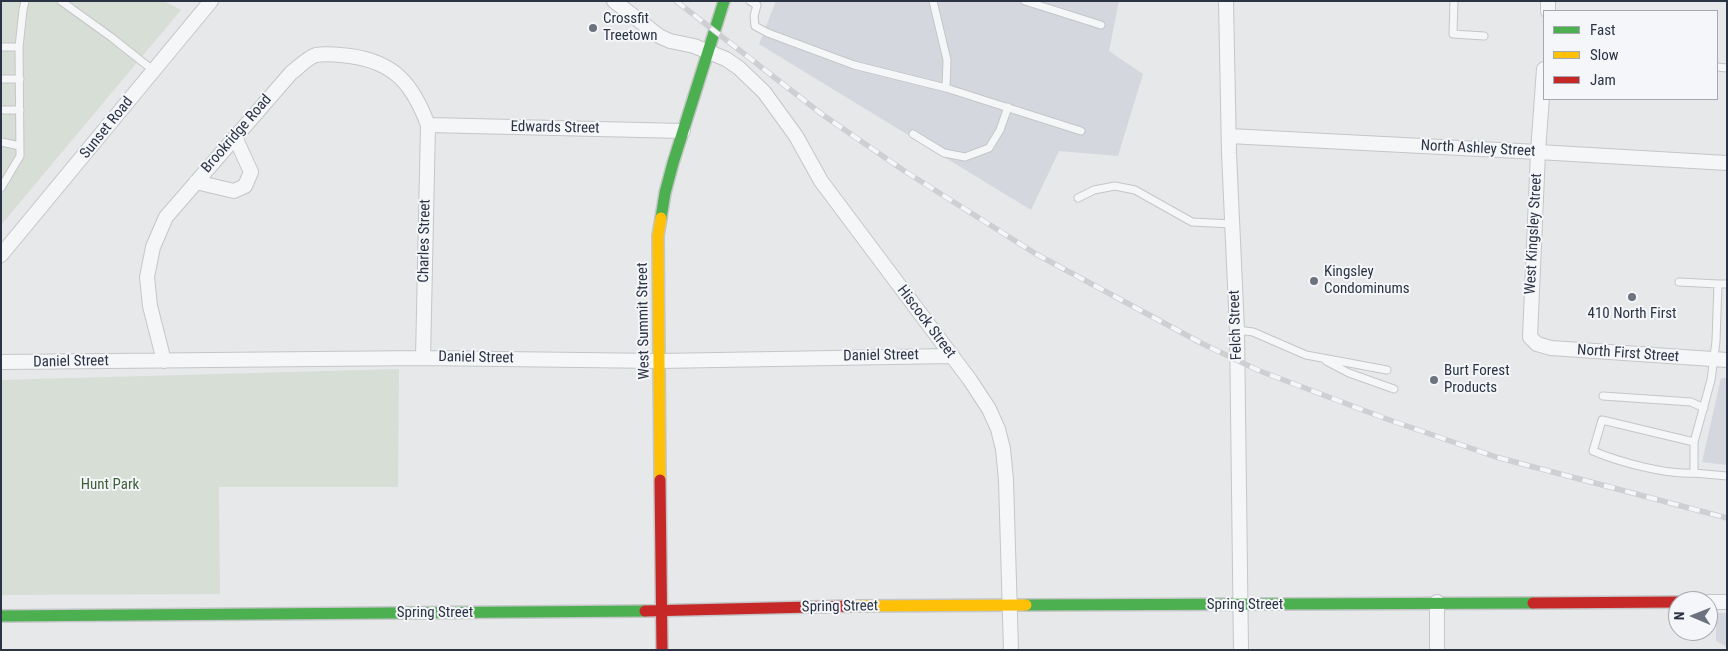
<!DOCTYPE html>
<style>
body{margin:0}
#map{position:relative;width:1728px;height:651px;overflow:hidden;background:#e6e8ea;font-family:"Roboto Condensed",sans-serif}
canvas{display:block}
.frame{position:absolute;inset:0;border:2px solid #2b3445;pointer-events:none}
.legend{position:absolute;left:1543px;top:10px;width:175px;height:90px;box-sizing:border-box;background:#f4f6f9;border:1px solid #a4a8b1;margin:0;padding:6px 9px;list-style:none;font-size:15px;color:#2b3445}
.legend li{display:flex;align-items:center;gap:10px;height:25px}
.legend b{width:25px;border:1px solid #a4a8b1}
.north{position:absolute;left:1668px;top:591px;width:50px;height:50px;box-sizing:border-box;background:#f4f6f9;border:1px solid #a4a8b1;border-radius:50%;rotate:271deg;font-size:14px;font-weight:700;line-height:20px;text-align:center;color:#2b3445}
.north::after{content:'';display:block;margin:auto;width:18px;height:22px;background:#6c737f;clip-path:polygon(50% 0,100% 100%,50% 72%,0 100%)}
</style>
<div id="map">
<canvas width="1728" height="651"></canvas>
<div class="frame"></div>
<ul class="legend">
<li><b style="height:6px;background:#4caf50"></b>Fast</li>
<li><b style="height:6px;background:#ffc107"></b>Slow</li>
<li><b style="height:6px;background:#c62828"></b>Jam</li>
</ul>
<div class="north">N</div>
</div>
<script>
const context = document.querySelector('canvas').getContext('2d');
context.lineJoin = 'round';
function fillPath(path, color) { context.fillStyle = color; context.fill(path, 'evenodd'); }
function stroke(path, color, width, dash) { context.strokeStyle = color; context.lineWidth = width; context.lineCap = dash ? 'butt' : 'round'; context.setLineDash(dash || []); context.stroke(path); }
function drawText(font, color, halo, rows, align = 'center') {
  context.font = font + ' "Roboto Condensed",sans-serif'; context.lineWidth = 4; context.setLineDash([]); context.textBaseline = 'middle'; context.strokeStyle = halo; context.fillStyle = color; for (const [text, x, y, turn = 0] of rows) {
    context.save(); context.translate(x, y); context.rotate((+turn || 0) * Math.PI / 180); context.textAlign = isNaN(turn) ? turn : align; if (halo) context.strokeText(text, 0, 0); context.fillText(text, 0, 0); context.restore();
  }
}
const built = new Path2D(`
 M 776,1 L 1119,1 L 1109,51 L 1143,74 L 1118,156 L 1059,151 L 1031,210 L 759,44 Z
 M 1721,378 L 1727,378 L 1727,465 L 1702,462 Z
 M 1716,613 L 1727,613 L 1727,647 L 1716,641 Z`);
const green = new Path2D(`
 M 1,1 L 164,1 L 181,10 L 1,225 Z
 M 399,369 L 398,487 L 219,487 L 220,594 L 1,595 L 1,380 Z`);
const lane = new Path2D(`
 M 61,1 L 111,37 L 154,71
 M 750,1 L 757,5 L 754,16 L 755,26 L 768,33 L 854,65 L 946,88 L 947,60 L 933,1
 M 1025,1 L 1101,25
 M 1454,1 L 1453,34 L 1484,36
 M 1,47 L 19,47
 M 1717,67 L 1727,68
 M 1,79 L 20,79
 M 946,88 L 1081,131
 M 1,110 L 20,110
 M 913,134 L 944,153 L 965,157 L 989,148 L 1000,130 L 1008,107
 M 1,142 L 20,146
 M 1,188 L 20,156 L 19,47 L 23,10 L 25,1
 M 1078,198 L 1094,190 L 1115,186 L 1135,190 L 1192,222 L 1232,224
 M 1679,282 L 1718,284 L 1716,341 L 1711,380 L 1694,442 L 1694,473 L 1727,476
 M 1718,284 L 1727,284
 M 1237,330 L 1253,332 L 1306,355 L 1387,370
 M 1326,361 L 1349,373 L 1394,389
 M 1603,396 L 1691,402 L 1704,408
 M 1694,473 C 1667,475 1619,462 1593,451 L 1602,420 L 1694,442`);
const street = new Path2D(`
 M 614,1 L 659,36 L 670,41 L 694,46 L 726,59 L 739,68 L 764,92 L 796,136 L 821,181 L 970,380 L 989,409 L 998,429 L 1003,449 L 1006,480 L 1011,650
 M 1226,1 L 1229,153 L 1237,330 L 1241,650
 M 1548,11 L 1548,1
 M 1544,69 L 1538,152 L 1530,337 L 1537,344 L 1551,348 L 1727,360
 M 428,125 L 683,131
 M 1229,136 L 1538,152 L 1727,163
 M 196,182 L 234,191 L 245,186 L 251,172 L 235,137
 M 1,255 L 211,1
 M 164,361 L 150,306 L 147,277 L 153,247 L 166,217 L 291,73 C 298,68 308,57 316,55 C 327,53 340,55 350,56 C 395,62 413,85 428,125 L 423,358
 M 1,362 L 423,358 L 659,361 L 950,356
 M 1437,602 L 1437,650
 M 1708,602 L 1727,602`);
const fast = new Path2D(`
 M 661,218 L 665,193 L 673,163 L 724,1
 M 1026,605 L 1533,603
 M 1,616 L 645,611`);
const slow = new Path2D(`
 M 660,480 L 658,236 L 661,218
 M 854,606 L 1026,605`);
const jam = new Path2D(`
 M 660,480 L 662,650
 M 1533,603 L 1678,602
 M 645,611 L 854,606`);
const rail = new Path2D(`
 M 676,1 L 823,115 L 903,170 L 1036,254 L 1203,344 L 1260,371 L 1384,418 L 1496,457 L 1727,518`);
const markers = [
 [593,28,5,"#6c737f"],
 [1314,281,5,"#6c737f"],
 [1632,297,5,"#6c737f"],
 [1434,380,5,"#6c737f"]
];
const poiNames = [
 ["Crossfit",603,19],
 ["Treetown",603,36],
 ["Kingsley",1324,272],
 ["Condominums",1324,289],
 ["410 North First",1632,314,"center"],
 ["Burt Forest",1444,371],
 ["Products",1444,388]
];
const streetNames = [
 ["Sunset Road",107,128,-51],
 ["Edwards Street",555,128,1],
 ["Brookridge Road",237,134,-49],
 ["North Ashley Street",1478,149,3],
 ["West Kingsley Street",1534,234,-87],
 ["Charles Street",425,241,-89],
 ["West Summit Street",644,321,-91],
 ["Hiscock Street",926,322,53],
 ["Felch Street",1236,325,-92],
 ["North First Street",1628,354,4],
 ["Daniel Street",881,356,-1],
 ["Daniel Street",476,358,1],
 ["Daniel Street",71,362,-1],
 ["Spring Street",1245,605],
 ["Spring Street",840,607,-1],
 ["Spring Street",435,613]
];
const parkNames = [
 ["Hunt Park",110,485]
];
fillPath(built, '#d4d7dd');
fillPath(green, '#d6ded6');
stroke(lane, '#c4c6c8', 9);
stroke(street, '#c4c6c8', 16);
stroke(fast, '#c4c6c8', 14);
stroke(slow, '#c4c6c8', 14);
stroke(jam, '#c4c6c8', 14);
stroke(lane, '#f5f6f7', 7);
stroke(street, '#f5f6f7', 14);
stroke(fast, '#4caf50', 11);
stroke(slow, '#ffc107', 11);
stroke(jam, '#c62828', 11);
stroke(rail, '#cecfd2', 5.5);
stroke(rail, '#f4f6f9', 4, [11]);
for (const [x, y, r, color] of markers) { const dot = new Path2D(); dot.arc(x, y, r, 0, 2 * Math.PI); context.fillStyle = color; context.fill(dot); stroke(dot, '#f4f6f9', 2); }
drawText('15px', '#2b3445', '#f4f6f9', poiNames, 'left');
drawText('15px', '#2b3445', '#f4f6f9', streetNames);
drawText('15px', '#3f6138', '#f4f6f9', parkNames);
</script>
